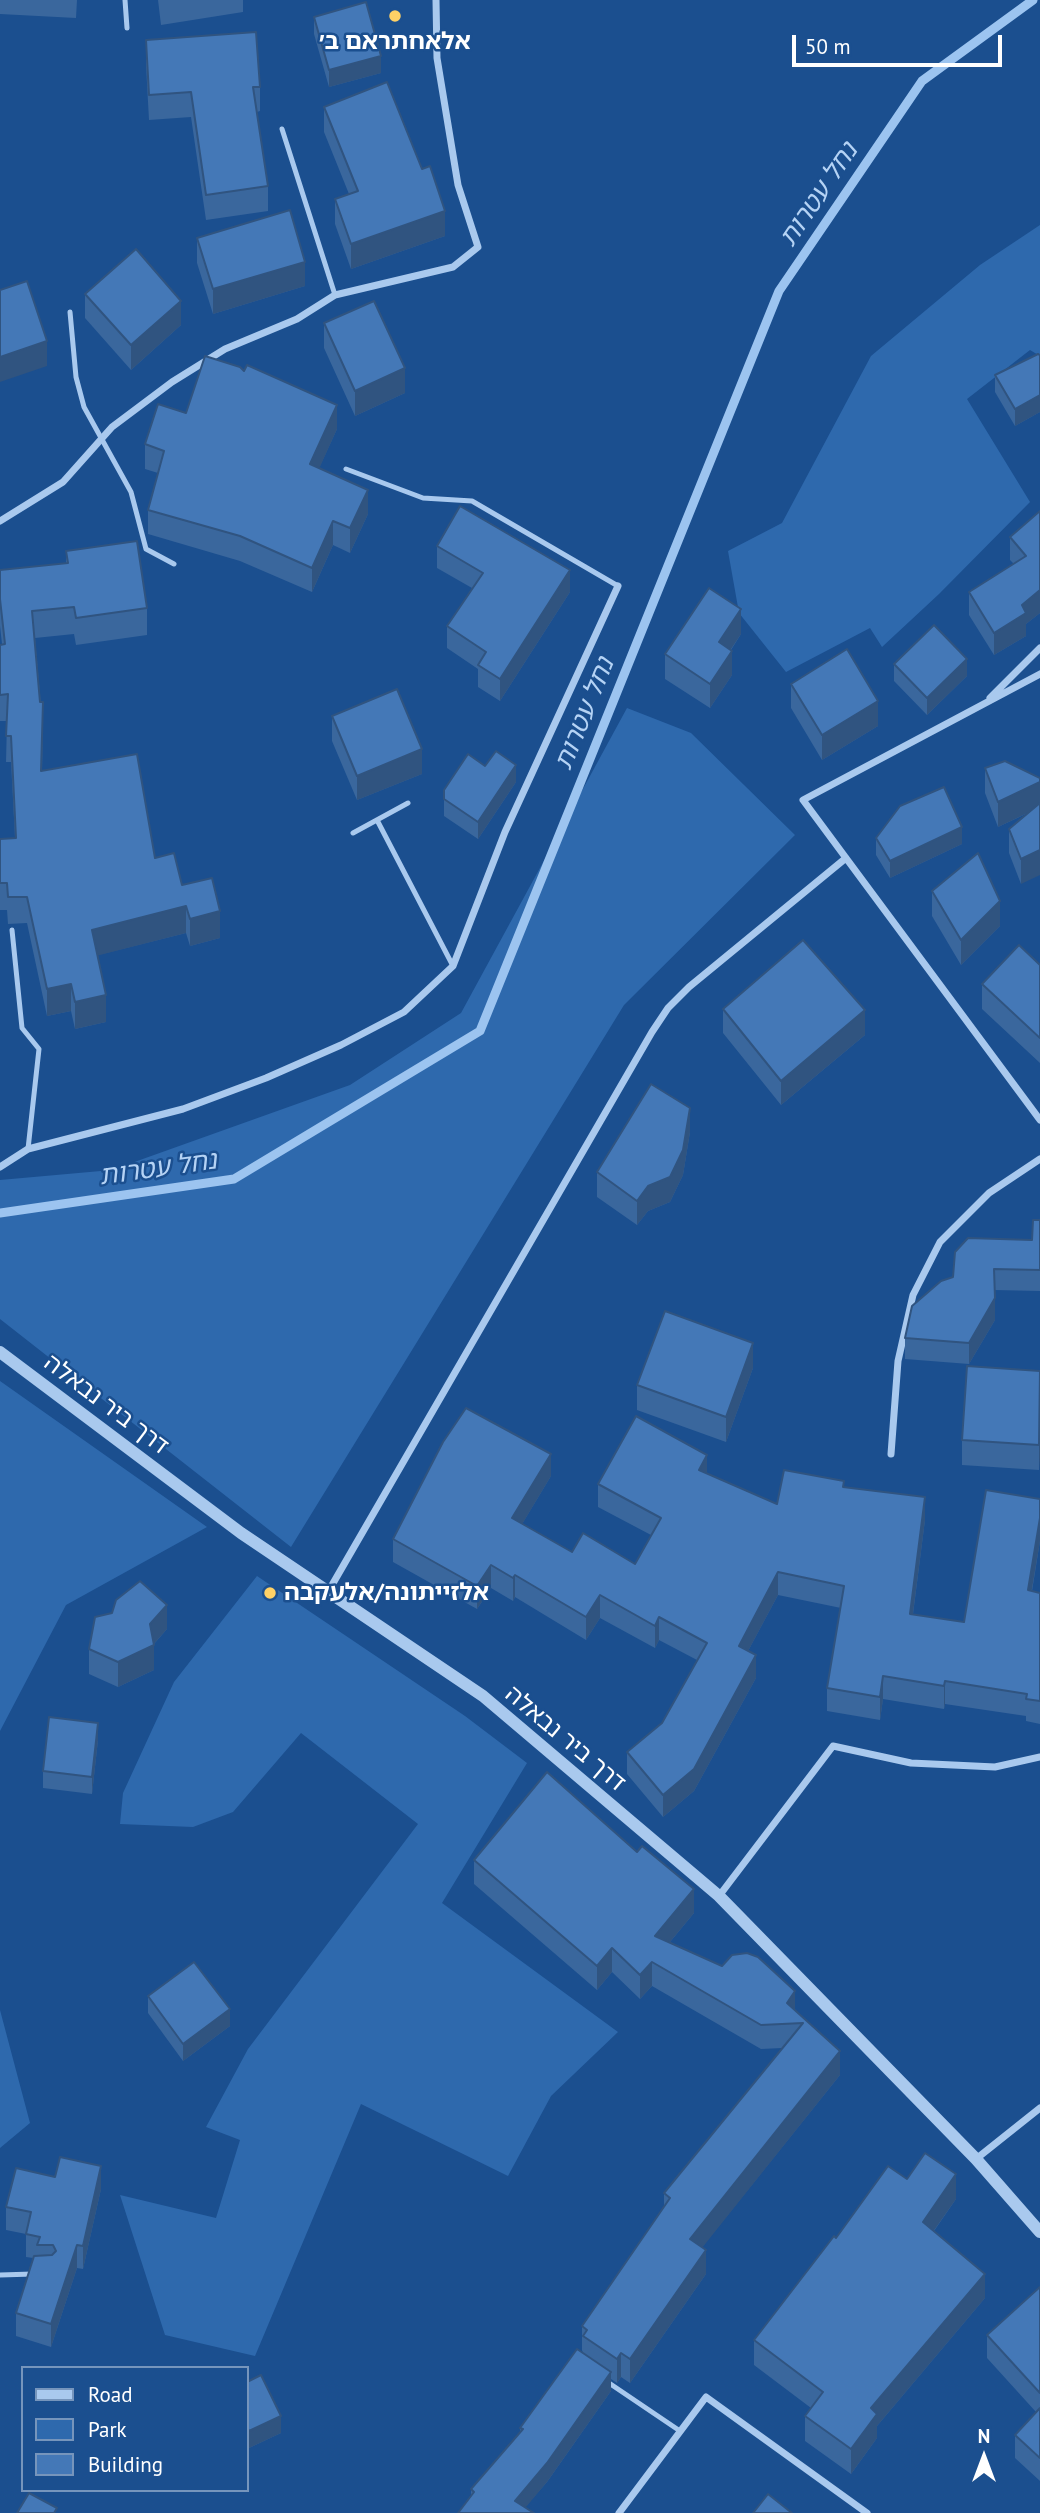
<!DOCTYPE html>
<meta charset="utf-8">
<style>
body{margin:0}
#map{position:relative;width:1040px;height:2513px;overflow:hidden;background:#1b4f8f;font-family:"PT Sans",sans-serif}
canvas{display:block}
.legend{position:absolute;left:21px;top:2366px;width:228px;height:126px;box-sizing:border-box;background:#1b4f8f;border:2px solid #7695bc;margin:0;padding:9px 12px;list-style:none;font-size:21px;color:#fff}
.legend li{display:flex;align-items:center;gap:14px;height:35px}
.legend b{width:35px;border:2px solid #7695bc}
.north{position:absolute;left:949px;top:2422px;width:70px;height:70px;-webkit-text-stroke:5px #1b4f8f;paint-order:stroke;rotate:0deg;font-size:19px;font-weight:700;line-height:28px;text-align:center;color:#fff}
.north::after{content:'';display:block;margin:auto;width:24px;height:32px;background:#fff;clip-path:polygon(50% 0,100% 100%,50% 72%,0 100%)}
.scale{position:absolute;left:792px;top:35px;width:210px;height:32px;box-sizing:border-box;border:4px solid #fff;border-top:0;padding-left:9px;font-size:21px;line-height:24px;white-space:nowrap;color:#fff;-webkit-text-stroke:5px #1b4f8f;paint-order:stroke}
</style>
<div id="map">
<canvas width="1040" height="2513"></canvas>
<ul class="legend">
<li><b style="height:9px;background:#a9c9ee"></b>Road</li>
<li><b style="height:19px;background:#2e69ad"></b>Park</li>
<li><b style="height:19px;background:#4478b7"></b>Building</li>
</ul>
<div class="north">N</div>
<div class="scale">50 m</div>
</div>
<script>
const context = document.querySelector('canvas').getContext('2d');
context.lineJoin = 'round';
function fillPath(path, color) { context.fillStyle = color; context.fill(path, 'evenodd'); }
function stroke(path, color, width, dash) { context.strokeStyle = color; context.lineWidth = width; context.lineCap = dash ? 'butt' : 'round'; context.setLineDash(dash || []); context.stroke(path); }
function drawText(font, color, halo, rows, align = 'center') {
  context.font = font + ' "PT Sans","Noto Sans Hebrew",sans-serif'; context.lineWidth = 5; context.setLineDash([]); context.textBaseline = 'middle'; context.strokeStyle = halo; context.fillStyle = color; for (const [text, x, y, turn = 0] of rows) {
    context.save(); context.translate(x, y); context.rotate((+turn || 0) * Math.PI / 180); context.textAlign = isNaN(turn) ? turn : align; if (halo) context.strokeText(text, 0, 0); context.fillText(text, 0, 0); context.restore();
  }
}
const green = new Path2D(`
 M 1040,225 L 1040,356 L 1030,350 L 967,399 L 1030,502 L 939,594 L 882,647 L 870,628 L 786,672 L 739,613 L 728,551 L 782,523 L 871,356 L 980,265 Z
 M 627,708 L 691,733 L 795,835 L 624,1005 L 291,1547 L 0,1319 L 0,1180 L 112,1170 L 350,1085 L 461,1013 Z
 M 0,1381 L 207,1527 L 66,1605 L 0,1731 Z
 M 257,1576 L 465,1716 L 527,1763 L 442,1903 L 618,2032 L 551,2096 L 508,2176 L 361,2104 L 255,2356 L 165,2335 L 120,2195 L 216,2218 L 240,2140 L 206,2127 L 248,2049 L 418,1824 L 301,1733 L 233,1812 L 193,1827 L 120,1824 L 123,1793 L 174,1682 Z
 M 0,2010 L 30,2123 L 0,2148 Z`);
const stream = new Path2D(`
 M 0,1213 L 234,1179 L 480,1031 L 779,291 L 922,81 L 1033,0`);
const service = new Path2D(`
 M 125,0 L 127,28
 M 282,129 L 335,295
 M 70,312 L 76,377 L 84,407 L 131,492 L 146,549 L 174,564
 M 346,469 L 423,498 L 472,501 L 618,586
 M 377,820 L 453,966
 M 353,833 L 408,803
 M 12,930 L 22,1028 L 39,1049 L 28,1149
 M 0,2275 L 33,2274
 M 606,2381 L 680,2431`);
const minor = new Path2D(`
 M 0,521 L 63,482 L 112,427 L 172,382 L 225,349 L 297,319 L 335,295 L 453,267 L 478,247 L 458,185 L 437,58 L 436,0
 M 1040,674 L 803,800 L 1040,1120
 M 990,698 L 1040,648
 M 0,1167 L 28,1149 L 183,1109 L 266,1078 L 341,1045 L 404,1012 L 453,966 L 505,832 L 618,586
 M 891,1454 L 898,1361 L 913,1295 L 940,1242 L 989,1193 L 1040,1159
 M 328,1592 L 652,1032 L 668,1008 L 689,987 L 846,858
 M 719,1896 L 833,1746 L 911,1763 L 995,1767 L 1040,1757
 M 976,2159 L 1040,2108
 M 619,2513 L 706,2397 L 867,2513`);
const tertiary = new Path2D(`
 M 0,1352 L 241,1533 L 483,1696 L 719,1896 L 976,2159 L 1040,2232`);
const wall = new Path2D(`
 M 0,0 L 77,0 L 76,18 L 0,14 Z
 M 158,0 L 243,0 L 243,12 L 161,25 Z
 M 314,17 L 381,73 L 329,87 L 314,34 Z
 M 146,40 L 260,87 L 260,111 L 257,112 L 268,186 L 268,211 L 206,220 L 191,117 L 149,120 L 146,65 Z
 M 324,107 L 422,169 L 445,236 L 351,269 L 335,224 L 335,199 L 349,194 L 324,132 Z
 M 197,238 L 305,286 L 213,314 L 197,263 Z
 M 85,294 L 181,325 L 131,370 L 85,318 Z
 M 324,323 L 405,393 L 355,416 L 324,348 Z
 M 1040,355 L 1040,412 L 1015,426 L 995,392 L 995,375 Z
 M 244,371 L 337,429 L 319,468 L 368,514 L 350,553 L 333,545 L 312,592 L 240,561 L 148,534 L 148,510 L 158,473 L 145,469 L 145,444 Z
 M 1040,511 L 1040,613 L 1026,624 L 1026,636 L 994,655 L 969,615 L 969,592 L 1014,564 L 1010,560 L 1010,537 Z
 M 437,546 L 570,592 L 500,701 L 478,687 L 478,669 L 447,648 L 447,626 L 472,588 L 437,568 Z
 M 66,551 L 147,608 L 147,635 L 76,645 L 74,634 L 35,638 L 43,728 L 42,771 L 155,858 L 182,885 L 220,938 L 190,946 L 186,933 L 98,955 L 106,1022 L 75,1029 L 71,1011 L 47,1016 L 27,923 L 8,924 L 7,910 L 0,910 L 0,839 L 15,838 L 11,762 L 6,762 L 7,721 L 0,721 L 0,645 L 2,644 L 0,626 L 0,570 L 66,563 Z
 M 741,634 L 731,650 L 732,675 L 710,708 L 665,679 L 665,654 Z
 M 894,664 L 967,676 L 927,715 L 894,681 Z
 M 791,684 L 878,726 L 822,760 L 791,708 Z
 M 332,716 L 422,774 L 357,800 L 332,741 Z
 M 485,766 L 516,782 L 478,839 L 444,816 L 444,790 Z
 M 985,768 L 1040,778 L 1021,884 L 1009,853 L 1009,829 L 1030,812 L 998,827 L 985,793 Z
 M 876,838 L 962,844 L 890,878 L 876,855 Z
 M 932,891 L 1000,926 L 961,965 L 932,916 Z
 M 1040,965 L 1040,1063 L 982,1009 L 982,984 Z
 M 723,1009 L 865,1035 L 781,1105 L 723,1033 Z
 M 690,1132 L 683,1175 L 670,1202 L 648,1211 L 637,1225 L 597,1197 L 597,1172 Z
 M 1040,1220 L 1040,1291 L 994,1290 L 995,1320 L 969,1364 L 905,1359 L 905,1338 L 953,1277 L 1032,1240 Z
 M 753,1368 L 726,1442 L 637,1410 L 637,1385 Z
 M 1040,1371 L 1039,1470 L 962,1465 L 962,1440 Z
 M 707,1474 L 777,1504 L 844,1487 L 925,1520 L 913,1614 L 964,1622 L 1040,1499 L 1040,1541 L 1032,1591 L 1040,1593 L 1040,1724 L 1026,1721 L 1026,1716 L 945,1704 L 944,1709 L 883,1699 L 880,1720 L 827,1711 L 827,1688 L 841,1608 L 778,1595 L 748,1651 L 756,1678 L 694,1791 L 663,1817 L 627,1774 L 627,1752 L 662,1723 L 697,1660 L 659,1640 L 655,1648 L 600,1618 L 586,1640 L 515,1597 L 513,1601 L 491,1588 L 477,1609 L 393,1562 L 393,1539 L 551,1476 L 522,1524 L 572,1552 L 635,1564 L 651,1535 L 598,1507 L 598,1484 Z
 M 167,1629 L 154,1644 L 154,1670 L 118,1687 L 89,1674 L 89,1649 Z
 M 98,1740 L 92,1794 L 43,1788 L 43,1771 Z
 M 474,1860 L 694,1913 L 670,1942 L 795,2010 L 840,2075 L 702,2247 L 706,2274 L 630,2383 L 621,2377 L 617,2383 L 611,2379 L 611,2391 L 547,2482 L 525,2507 L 471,2495 L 471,2489 L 520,2432 L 520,2428 L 583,2353 L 582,2350 L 582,2326 L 664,2206 L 664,2193 L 782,2048 L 761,2049 L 652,1986 L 640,1999 L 612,1972 L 597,1990 L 474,1884 Z
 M 148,1996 L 230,2026 L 183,2061 L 148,2013 Z
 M 907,2179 L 956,2199 L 934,2231 L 985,2298 L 877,2426 L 877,2438 L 851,2474 L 805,2441 L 805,2416 L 811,2408 L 754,2365 L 754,2340 L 836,2238 Z
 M 101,2189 L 83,2269 L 77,2268 L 51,2347 L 16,2336 L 16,2313 L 33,2258 L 26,2257 L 26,2234 L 6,2230 L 6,2207 Z
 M 1040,2288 L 1040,2481 L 1015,2458 L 1015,2435 L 1036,2412 L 987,2358 L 987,2335 Z
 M 247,2382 L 281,2433 L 249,2448 L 247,2444 Z`);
const shadedWall = new Path2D(`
 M 381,56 L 381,73 L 329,87 L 329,70 Z
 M 445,211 L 445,236 L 351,269 L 351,244 Z
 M 305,262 L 305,286 L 213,314 L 213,289 Z
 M 181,301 L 181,325 L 131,370 L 131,345 Z
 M 47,341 L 47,366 L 0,382 L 0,357 Z
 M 405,368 L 405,393 L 355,416 L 355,391 Z
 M 1040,395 L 1040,412 L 1015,426 L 1015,409 Z
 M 337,405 L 337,429 L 310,489 L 310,464 Z
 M 368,490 L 368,514 L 350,553 L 350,528 Z
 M 333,521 L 333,545 L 312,592 L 312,568 Z
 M 570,570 L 570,592 L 500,701 L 500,679 Z
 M 1040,590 L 1040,613 L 1026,624 L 1026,636 L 994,655 L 994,633 L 1022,605 Z
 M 741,609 L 741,634 L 719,667 L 719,642 Z
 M 732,651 L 732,675 L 710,708 L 710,684 Z
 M 967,659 L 967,676 L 927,715 L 927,698 Z
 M 878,701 L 878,726 L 822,760 L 822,735 Z
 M 43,702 L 43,728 L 41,798 L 41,771 Z
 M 422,749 L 422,774 L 357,800 L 357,776 Z
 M 516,765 L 516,782 L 478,839 L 478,822 Z
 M 1040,782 L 1040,807 L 998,827 L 998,802 Z
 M 962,827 L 962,844 L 890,878 L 890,861 Z
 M 1040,850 L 1040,875 L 1021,884 L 1021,859 Z
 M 1000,901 L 1000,926 L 961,965 L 961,940 Z
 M 186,906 L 186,933 L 92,957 L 92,930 Z
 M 220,911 L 220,938 L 190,946 L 190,919 Z
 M 71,984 L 71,1011 L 47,1016 L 47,989 Z
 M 106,995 L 106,1022 L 75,1029 L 75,1002 Z
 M 865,1010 L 865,1035 L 781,1105 L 781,1081 Z
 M 690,1108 L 690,1132 L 683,1175 L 670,1202 L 648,1211 L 637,1225 L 637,1201 Z
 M 995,1298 L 995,1320 L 969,1364 L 969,1343 Z
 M 753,1343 L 753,1368 L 726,1442 L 726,1417 Z
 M 1040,1433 L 1040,1458 L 1039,1470 L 1039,1445 Z
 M 551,1454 L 551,1476 L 512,1541 L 512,1518 Z
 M 707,1455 L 707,1477 L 699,1470 Z
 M 925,1497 L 925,1520 L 910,1636 L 910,1614 Z
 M 1040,1518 L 1040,1541 L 1028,1612 L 1028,1590 Z
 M 491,1565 L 491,1588 L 477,1609 L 477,1586 Z
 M 778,1572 L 778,1595 L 739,1668 L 739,1646 Z
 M 515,1575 L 515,1597 L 513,1601 L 513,1578 Z
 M 600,1595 L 600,1618 L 586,1640 L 586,1617 Z
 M 167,1605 L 167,1629 L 152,1646 L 154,1645 L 154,1670 L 118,1687 L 118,1662 Z
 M 659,1617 L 659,1640 L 655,1648 L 655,1626 Z
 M 756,1655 L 756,1678 L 694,1791 L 663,1817 L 663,1795 Z
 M 883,1676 L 883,1699 L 880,1720 L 880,1697 Z
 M 945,1681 L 945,1704 L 944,1709 L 944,1686 Z
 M 98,1723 L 98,1740 L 92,1794 L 92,1777 Z
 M 694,1889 L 694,1913 L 655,1960 L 655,1936 Z
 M 612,1948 L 612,1972 L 597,1990 L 597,1966 Z
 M 652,1962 L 652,1986 L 640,1999 L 640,1975 Z
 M 795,1991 L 795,2015 L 787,2003 Z
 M 230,2009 L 230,2026 L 183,2061 L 183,2044 Z
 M 840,2051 L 840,2075 L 690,2263 L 690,2239 Z
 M 101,2166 L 101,2189 L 83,2269 L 83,2246 Z
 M 956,2174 L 956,2199 L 923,2246 L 923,2222 Z
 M 77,2245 L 77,2268 L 51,2347 L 51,2324 Z
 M 706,2250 L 706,2274 L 630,2383 L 630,2359 Z
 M 985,2274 L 985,2298 L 877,2426 L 877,2438 L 851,2474 L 851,2449 L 871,2408 Z
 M 621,2353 L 621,2377 L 617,2383 L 617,2359 Z
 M 611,2372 L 611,2391 L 547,2482 L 521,2513 L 515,2501 Z
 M 281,2416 L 281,2433 L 249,2448 L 249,2431 Z`);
const building = new Path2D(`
 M 366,2 L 381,56 L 329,70 L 314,17 Z
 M 256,32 L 260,87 L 253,87 L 268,186 L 206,195 L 191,92 L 149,95 L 146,40 Z
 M 387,82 L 422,169 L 430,166 L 445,211 L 351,244 L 335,199 L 358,191 L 324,107 Z
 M 290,210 L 305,262 L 213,289 L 197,238 Z
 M 136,249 L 181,301 L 131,345 L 85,294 Z
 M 27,281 L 47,341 L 0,357 L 0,290 Z
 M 374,301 L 405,368 L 355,391 L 324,323 Z
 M 1038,354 L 1040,355 L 1040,395 L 1015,409 L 995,375 Z
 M 205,356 L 240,367 L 244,371 L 247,365 L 337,405 L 310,464 L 368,490 L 350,528 L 333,521 L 312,568 L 240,536 L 148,510 L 164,451 L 145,444 L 158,404 L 186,413 Z
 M 460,506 L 570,570 L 500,679 L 478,665 L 486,652 L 447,626 L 483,573 L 437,546 Z
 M 1040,511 L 1040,590 L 1022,605 L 1026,613 L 994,633 L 969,592 L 1026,556 L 1010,537 Z
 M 137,541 L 147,608 L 76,618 L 74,607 L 32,611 L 40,702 L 43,702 L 41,771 L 137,754 L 155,858 L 174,853 L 182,885 L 212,878 L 220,911 L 190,919 L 186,906 L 92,930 L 106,995 L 75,1002 L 71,984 L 47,989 L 27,897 L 8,897 L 7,883 L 0,883 L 0,839 L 16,838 L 11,736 L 6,736 L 8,694 L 0,695 L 0,645 L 5,644 L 0,599 L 0,570 L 68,563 L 66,551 Z
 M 709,588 L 741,609 L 719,642 L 732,651 L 710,684 L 665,654 Z
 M 934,625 L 967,659 L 927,698 L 894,664 Z
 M 847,649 L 878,701 L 822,735 L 791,684 Z
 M 397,689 L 422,749 L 357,776 L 332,716 Z
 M 496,751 L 516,765 L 478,822 L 444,799 L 444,790 L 468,754 L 485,766 Z
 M 1005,761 L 1040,778 L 1040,782 L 998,802 L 985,768 Z
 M 944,787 L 962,827 L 890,861 L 876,838 L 900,806 Z
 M 1040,803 L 1040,850 L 1021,859 L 1009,829 Z
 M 978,853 L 1000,901 L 961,940 L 932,891 Z
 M 803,940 L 865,1010 L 781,1081 L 723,1009 Z
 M 1019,945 L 1040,965 L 1040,1038 L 982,984 Z
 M 651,1084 L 690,1108 L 683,1150 L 670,1177 L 648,1186 L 637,1201 L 597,1172 Z
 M 1033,1220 L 1040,1220 L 1040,1270 L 994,1269 L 995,1298 L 969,1343 L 905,1338 L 912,1306 L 941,1281 L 953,1277 L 955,1252 L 968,1238 L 1032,1240 Z
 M 665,1311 L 753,1343 L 726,1417 L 637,1385 Z
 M 967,1366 L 1040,1371 L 1039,1445 L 962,1440 Z
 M 466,1408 L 551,1454 L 512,1518 L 572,1552 L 583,1533 L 635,1564 L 661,1518 L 598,1484 L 636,1416 L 707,1455 L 699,1470 L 777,1504 L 784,1470 L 844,1481 L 843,1487 L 925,1497 L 910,1614 L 964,1622 L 986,1490 L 1040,1499 L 1040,1518 L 1028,1590 L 1040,1593 L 1040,1701 L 1026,1699 L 1027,1694 L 945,1681 L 944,1686 L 883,1676 L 880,1697 L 827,1688 L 844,1586 L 778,1572 L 739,1646 L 756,1655 L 694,1769 L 663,1795 L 627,1752 L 662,1723 L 707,1643 L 659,1617 L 655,1626 L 600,1595 L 586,1617 L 515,1575 L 513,1578 L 491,1565 L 477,1586 L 393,1539 L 443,1442 Z
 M 140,1581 L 167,1605 L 150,1624 L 154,1645 L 118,1662 L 89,1649 L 95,1617 L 112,1613 L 116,1600 Z
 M 49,1717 L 98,1723 L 92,1777 L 43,1771 Z
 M 547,1772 L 637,1852 L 642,1846 L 694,1889 L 655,1936 L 722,1966 L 732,1955 L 747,1953 L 758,1957 L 795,1991 L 787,2003 L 840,2051 L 690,2239 L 706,2250 L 630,2359 L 621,2353 L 617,2359 L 583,2336 L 587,2330 L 582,2326 L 670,2198 L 664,2193 L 803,2023 L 761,2025 L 652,1962 L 640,1975 L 612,1948 L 597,1966 L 474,1860 Z
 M 194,1962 L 230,2009 L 183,2044 L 148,1996 Z
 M 925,2153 L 956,2174 L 923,2222 L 985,2274 L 871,2408 L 877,2414 L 851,2449 L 805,2416 L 823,2392 L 754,2340 L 834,2236 L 836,2238 L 888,2166 L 907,2179 Z
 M 60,2157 L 101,2166 L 83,2246 L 77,2245 L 51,2324 L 16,2313 L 34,2256 L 52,2255 L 56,2251 L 53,2245 L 37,2245 L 40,2237 L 26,2234 L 31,2212 L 6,2207 L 16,2168 L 55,2177 Z
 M 1040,2287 L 1040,2393 L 987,2335 Z
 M 577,2349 L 611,2372 L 547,2463 L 515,2501 L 534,2513 L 458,2513 L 474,2492 L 471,2489 L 523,2429 L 520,2428 Z
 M 261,2375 L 281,2416 L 249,2431 L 247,2427 L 247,2382 Z
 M 1040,2408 L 1040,2458 L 1015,2435 Z
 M 29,2493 L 57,2508 L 54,2513 L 17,2513 Z
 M 768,2494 L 792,2513 L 753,2513 Z`);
const markers = [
 [395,16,7,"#ffd166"],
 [270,1593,7,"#ffd166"]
];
const poiNames = [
 ["אלאחתראם ב׳",395,42],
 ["אלזייתונה/אלעקבה",284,1593,"left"]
];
const streetNames = [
 ["דרך ביר נבאלה",106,1405,37],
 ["דרך ביר נבאלה",565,1739,40]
];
const waterNames = [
 ["נחל עטרות",819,195,-56],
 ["נחל עטרות",585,714,-68],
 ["נחל עטרות",158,1169,-8]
];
fillPath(green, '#2e69ad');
stroke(stream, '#9cc4f0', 9);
stroke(service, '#a9c9ee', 5);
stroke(minor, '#a9c9ee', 7);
stroke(tertiary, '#a9c9ee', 12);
fillPath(wall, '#3a679d');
fillPath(shadedWall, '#305480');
fillPath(building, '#4478b7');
stroke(building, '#305480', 2);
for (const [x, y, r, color] of markers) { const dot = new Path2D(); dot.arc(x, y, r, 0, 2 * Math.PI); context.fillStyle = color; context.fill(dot); stroke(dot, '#1b4f8f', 2.5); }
drawText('bold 24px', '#fff', '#1b4f8f', poiNames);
drawText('24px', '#fff', '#1b4f8f', streetNames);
drawText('italic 26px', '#b5d3f5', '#1b4f8f', waterNames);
</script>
